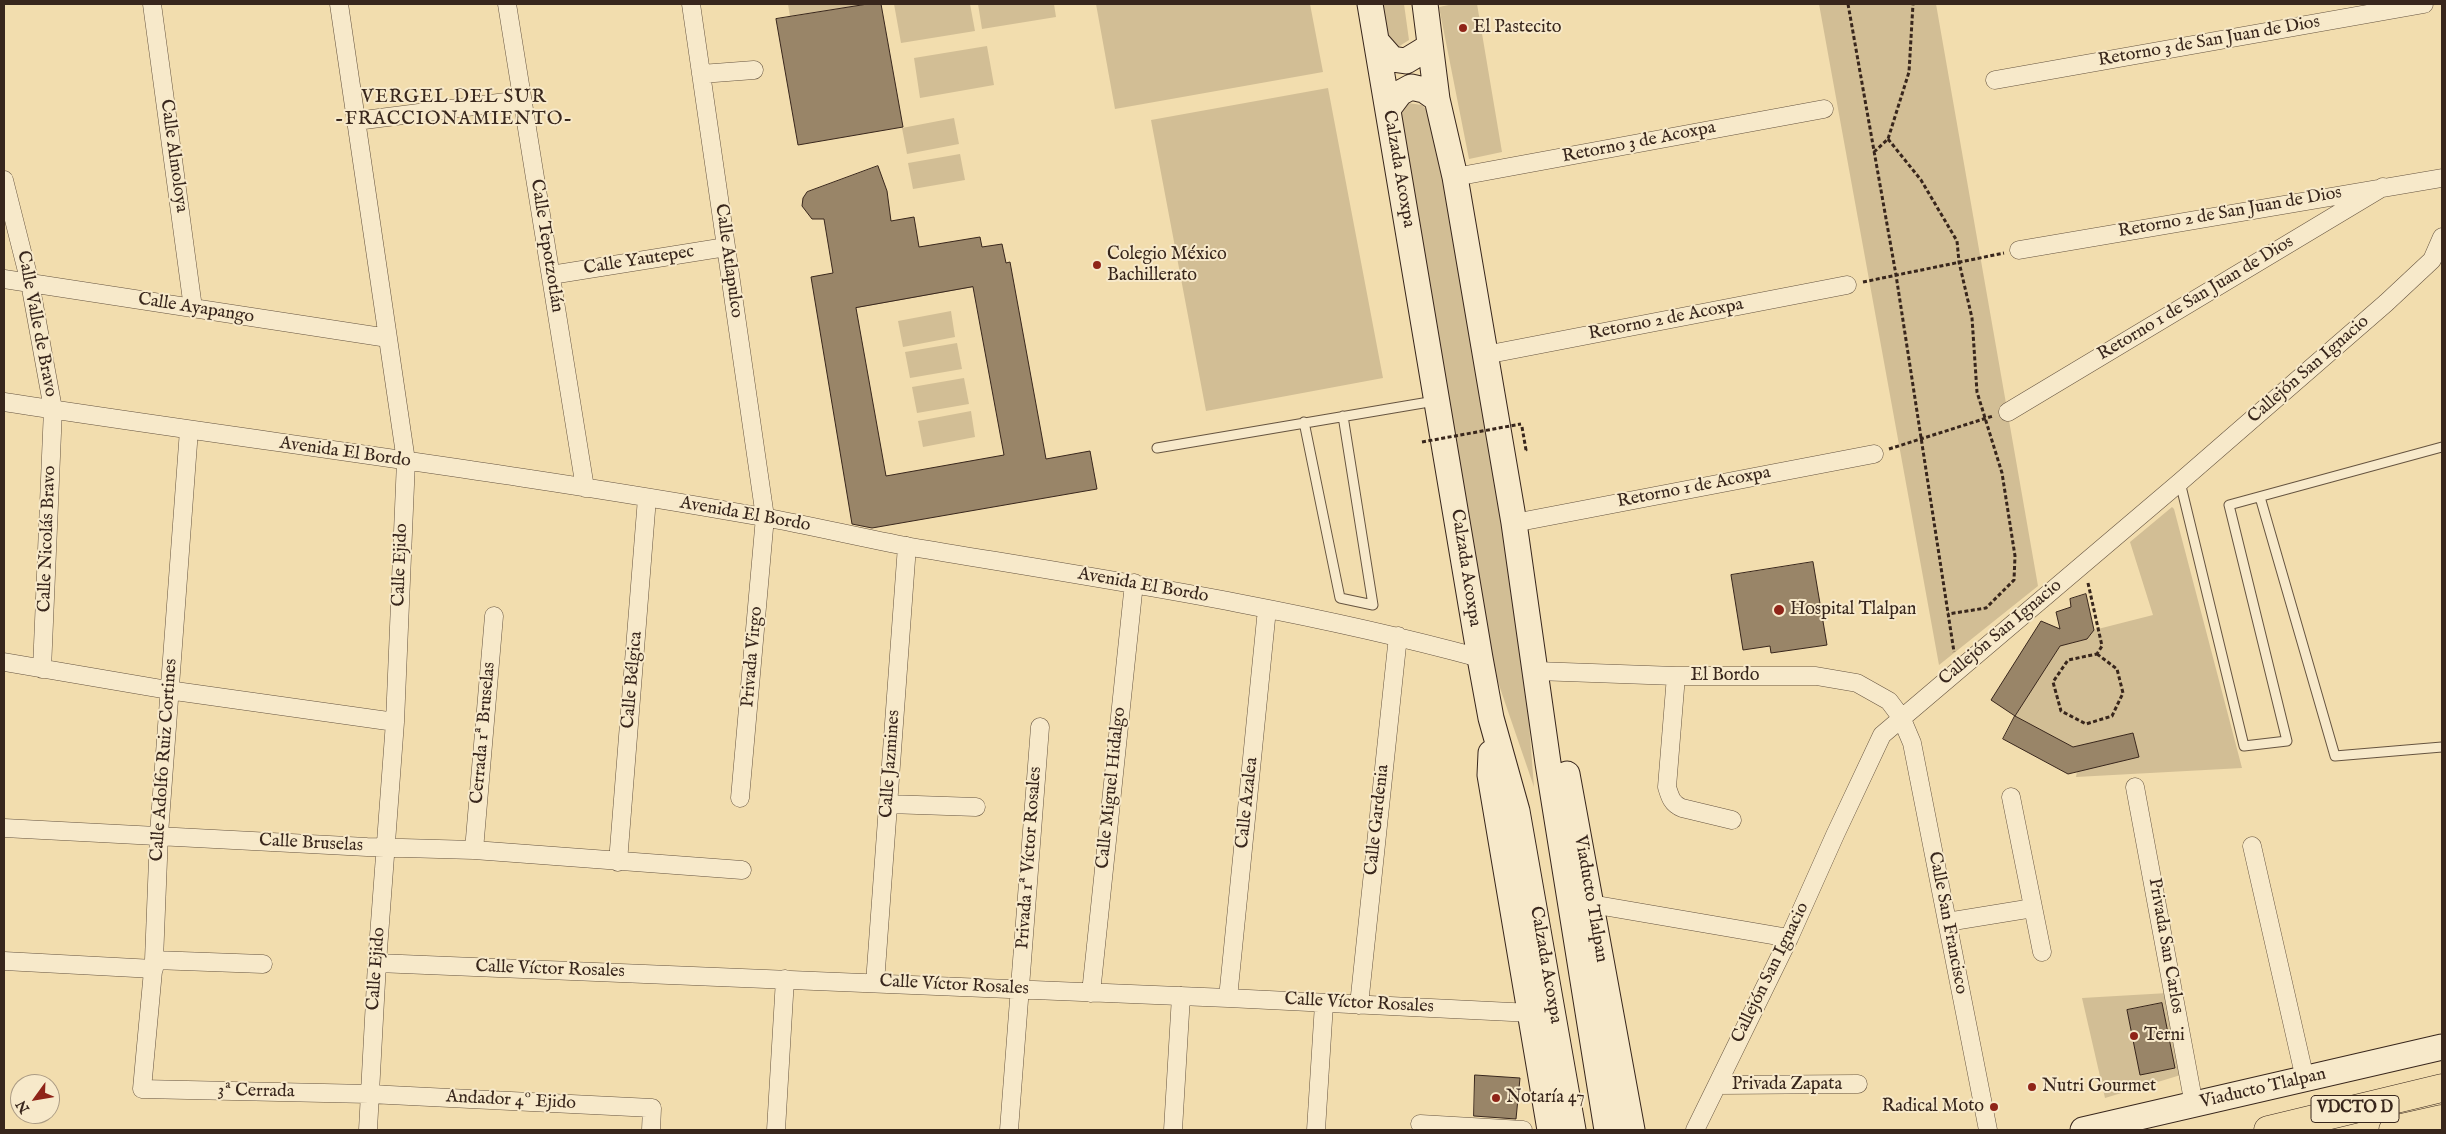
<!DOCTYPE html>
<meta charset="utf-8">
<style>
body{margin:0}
#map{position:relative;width:2446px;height:1134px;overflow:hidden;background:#f2ddae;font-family:"IM FELL English",serif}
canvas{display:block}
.frame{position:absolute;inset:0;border:5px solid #38261c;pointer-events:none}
.north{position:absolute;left:10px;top:1074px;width:50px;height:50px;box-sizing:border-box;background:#f7e9ca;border:1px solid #ab9b84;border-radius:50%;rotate:238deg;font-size:14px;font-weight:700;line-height:20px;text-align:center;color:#38261c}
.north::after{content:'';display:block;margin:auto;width:18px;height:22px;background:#8f2418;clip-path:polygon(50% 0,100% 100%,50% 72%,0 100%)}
</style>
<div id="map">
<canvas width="2446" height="1134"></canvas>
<div class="frame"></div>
<div class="north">N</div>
</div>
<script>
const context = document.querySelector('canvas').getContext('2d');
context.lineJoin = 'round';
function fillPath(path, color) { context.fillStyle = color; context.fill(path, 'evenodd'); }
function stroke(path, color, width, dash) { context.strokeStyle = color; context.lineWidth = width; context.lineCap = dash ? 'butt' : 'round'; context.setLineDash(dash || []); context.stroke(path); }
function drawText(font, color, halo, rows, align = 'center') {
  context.font = font + ' "IM FELL English",serif'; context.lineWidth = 4; context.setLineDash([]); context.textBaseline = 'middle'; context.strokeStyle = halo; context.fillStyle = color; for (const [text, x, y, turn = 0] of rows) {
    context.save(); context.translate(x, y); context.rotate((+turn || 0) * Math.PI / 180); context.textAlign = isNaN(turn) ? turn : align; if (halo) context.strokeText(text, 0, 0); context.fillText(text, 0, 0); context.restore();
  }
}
const green = new Path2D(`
 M 788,4 L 867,4 L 790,17 Z
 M 894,4 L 970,4 L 975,31 L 901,43 Z
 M 978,4 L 1054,4 L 1056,17 L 982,29 Z
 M 1096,4 L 1310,4 L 1323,72 L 1115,109 Z
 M 1379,4 L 1404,4 L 1409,40 L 1398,47 L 1384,38 Z
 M 1454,4 L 1477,4 L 1502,152 L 1469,159 L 1439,7 Z
 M 1819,4 L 1936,4 L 2038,586 L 1939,665 Z
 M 987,46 L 994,85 L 920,98 L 914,58 Z
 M 1328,88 L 1383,378 L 1206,411 L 1151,120 Z
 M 1408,103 L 1422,105 L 1430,113 L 1474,339 L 1524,659 L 1534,787 L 1487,650 L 1397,115 L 1402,107 Z
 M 954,118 L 959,144 L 907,154 L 902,128 Z
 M 960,154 L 965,180 L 913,189 L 908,163 Z
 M 951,311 L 955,337 L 903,347 L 898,321 Z
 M 957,343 L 962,369 L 910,378 L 905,352 Z
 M 964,378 L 969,404 L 917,413 L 912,387 Z
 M 971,411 L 975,437 L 923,447 L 918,421 Z
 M 2172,507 L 2174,509 L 2242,768 L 2076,777 L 2077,771 L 2139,757 L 2133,733 L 2073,747 L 2015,716 L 2060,646 L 2087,639 L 2094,630 L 2153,615 L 2130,542 Z
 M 2168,993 L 2184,1074 L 2105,1098 L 2082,998 Z`);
const building = new Path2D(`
 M 868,4 L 881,4 L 903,127 L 798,145 L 776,19 Z
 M 878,166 L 887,191 L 891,221 L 914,217 L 919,247 L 980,237 L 982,247 L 1002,244 L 1006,263 L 1010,262 L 1046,459 L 1090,451 L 1097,489 L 872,528 L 852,524 L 811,277 L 833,273 L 824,219 L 812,219 L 802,206 L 803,198 L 807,192 ZM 973,287 L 1004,455 L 886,476 L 856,308 Z
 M 1813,562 L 1827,645 L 1771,653 L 1770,646 L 1743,650 L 1731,575 Z
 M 2086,594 L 2094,630 L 2087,639 L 2060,646 L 2015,716 L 1991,700 L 2041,621 L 2060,629 L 2056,612 L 2071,607 L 2070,599 Z
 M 2015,716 L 2073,747 L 2133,733 L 2139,757 L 2068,774 L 2003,739 Z
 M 2162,1003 L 2175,1068 L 2140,1075 L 2127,1010 Z
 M 1475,1075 L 1520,1078 L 1516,1119 L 1474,1116 Z`);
const path = new Path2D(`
 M 1848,4 L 1896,275 L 1954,652
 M 1888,139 L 1921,180 L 1957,241 L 1959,262 L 1972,318 L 1977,392 L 2002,473 L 2015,556 L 2014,580 L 1986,608 L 1948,614
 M 1874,152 L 1888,139 L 1909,72 L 1913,4
 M 1863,282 L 2004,253
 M 1522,427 L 1526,450 L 1524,451
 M 1889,449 L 1993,416
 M 2088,583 L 2102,646 L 2097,654
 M 2097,654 L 2117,669 L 2123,693 L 2112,716 L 2086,724 L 2061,711 L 2053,682 L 2068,660 Z`);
const service = new Path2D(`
 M 1304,422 L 1340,598 L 1373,605 L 1343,416
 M 1157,448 L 1435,401
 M 2180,482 L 2244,746 L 2287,741 L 2229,505 L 2442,447
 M 2260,497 L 2335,756 L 2442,747`);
const minor = new Path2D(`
 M 152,4 L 193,308
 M 339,4 L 406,461 L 395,722 L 377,963 L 368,1130
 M 507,4 L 585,488
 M 691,4 L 765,517 L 740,798
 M 701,74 L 754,70
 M 1995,80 L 2424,4
 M 356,121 L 522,100
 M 1455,177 L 1824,109
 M 4,180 L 30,283 L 53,409 L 42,669
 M 2019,250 L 2442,178
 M 551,275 L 726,247
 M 4,279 L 388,338
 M 1485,355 L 1847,285
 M 4,402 C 257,441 511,472 763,517 C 813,526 862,538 911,547 C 1102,579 1293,607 1480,658
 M 2008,412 L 2383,187
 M 189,430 L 159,834 L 154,960 L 142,1089 L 369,1094 L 652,1108 L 651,1130
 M 1514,523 L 1874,454
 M 4,662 L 168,690 L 395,722
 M 1536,671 L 1676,676 L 1816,676 L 1857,683 L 1889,701 L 1901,717 L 1912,743 L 1988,1130
 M 1676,676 L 1667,787 C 1670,797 1672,804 1682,808 L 1732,820
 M 2135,787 L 2194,1105
 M 2011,797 L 2042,952
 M 888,804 L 976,807
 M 4,828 L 367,847 L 474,850 L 742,870
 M 2252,846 L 2305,1079
 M 474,850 L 494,616
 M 618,862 L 647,498
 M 1591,904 L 1789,938
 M 1947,922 L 2033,908
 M 154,960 L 263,964
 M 4,961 L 154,969
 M 377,963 L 1228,998 L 1532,1013
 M 875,983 L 907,546
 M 1091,993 L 1134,583
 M 1228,998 L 1267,609
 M 1359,1005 L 1398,636
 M 1717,1085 L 1858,1084
 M 1420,1124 L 1523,1130
 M 776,1130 L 785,979
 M 1009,1130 L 1040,727
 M 1173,1130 L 1181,996
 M 1316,1130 L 1324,1004
 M 1695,1130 L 1789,938 L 1835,835 L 1882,735 L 2180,482 L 2386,303 L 2432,260 L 2442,237`);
const secondary = new Path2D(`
 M 1370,4 L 1480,658 L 1491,718 L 1517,811 L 1573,1130
 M 1425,4 L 1437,99 L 1455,177 L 1514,523 L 1548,763 L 1607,1130
 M 1377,42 L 1392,59 L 1406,61 L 1429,47
 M 1388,109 L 1400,93 L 1411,87 L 1424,90 L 1437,99
 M 1491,753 L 1490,775 L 1550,1130
 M 1567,774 L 1632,1130
 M 2083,1130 L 2442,1047`);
const motorway = new Path2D(`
 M 2268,1130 L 2442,1088
 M 2393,1130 L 2442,1119`);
const pathBridge = new Path2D(`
 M 1422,442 L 1521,424`);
const markers = [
 [1463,28,5,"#8f2418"],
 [1097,265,5,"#8f2418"],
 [1779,610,6,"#8f2418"],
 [2134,1036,5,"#8f2418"],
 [2032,1087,5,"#8f2418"],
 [1496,1098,5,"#8f2418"],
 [1994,1107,5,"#8f2418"]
];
const shields = [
 [2355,1109,88]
];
const shieldNames = [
 ["VDCTO D",2355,1109]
];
const poiNames = [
 ["El Pastecito",1473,28],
 ["Colegio México",1107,255],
 ["Bachillerato",1107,276],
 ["Hospital Tlalpan",1790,610],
 ["Terni",2144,1036],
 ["Nutri Gourmet",2042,1087],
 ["Notaría 47",1506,1098],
 ["Radical Moto",1984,1107,"right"]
];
const streetNames = [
 ["Retorno 3 de San Juan de Dios",2209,42,-10],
 ["Retorno 3 de Acoxpa",1639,143,-11],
 ["Calle Almoloya",173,156,82],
 ["Calzada Acoxpa",1398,169,80],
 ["Retorno 2 de San Juan de Dios",2230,213,-10],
 ["Calle Tepotzotlán",546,246,81],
 ["Calle Yautepec",639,261,-9],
 ["Calle Atlapulco",728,261,82],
 ["Retorno 1 de San Juan de Dios",2196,299,-31],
 ["Calle Ayapango",196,309,9],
 ["Retorno 2 de Acoxpa",1666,320,-11],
 ["Calle Valle de Bravo",36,324,79],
 ["Callejón San Ignacio",2309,370,-41],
 ["Avenida El Bordo",345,453,8],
 ["Retorno 1 de Acoxpa",1694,488,-11],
 ["Avenida El Bordo",745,515,10],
 ["Calle Nicolás Bravo",48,539,-88],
 ["Calle Ejido",401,565,-88],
 ["Calzada Acoxpa",1465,568,81],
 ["Avenida El Bordo",1143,586,10],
 ["Callejón San Ignacio",2001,633,-40],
 ["Privada Virgo",753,657,-85],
 ["El Bordo",1725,676],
 ["Calle Bélgica",633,680,-85],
 ["Cerrada 1ª Bruselas",484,733,-85],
 ["Calle Adolfo Ruiz Cortines",165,760,-86],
 ["Calle Jazmines",891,764,-86],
 ["Calle Miguel Hidalgo",1112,788,-84],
 ["Calle Azalea",1248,803,-84],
 ["Calle Gardenia",1378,820,-84],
 ["Calle Bruselas",311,844,3],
 ["Privada 1ª Víctor Rosales",1030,858,-86],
 ["Viaducto Tlalpan",1590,899,80],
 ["Calle San Francisco",1947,923,79],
 ["Privada San Carlos",2165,946,80],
 ["Calzada Acoxpa",1545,965,80],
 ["Calle Ejido",377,969,-86],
 ["Calle Víctor Rosales",550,970,2],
 ["Callejón San Ignacio",1771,973,-64],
 ["Calle Víctor Rosales",954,986,3],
 ["Calle Víctor Rosales",1359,1004,3],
 ["Privada Zapata",1787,1085],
 ["Viaducto Tlalpan",2263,1089,-13],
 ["3ª Cerrada",256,1092,1],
 ["Andador 4º Ejido",511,1101,3]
];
const neighbourhoodNames = [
 ["VERGEL DEL SUR",454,98],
 ["-FRACCIONAMIENTO-",454,120]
];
fillPath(green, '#d2be95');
fillPath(building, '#998568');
stroke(building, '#38261c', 1);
stroke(service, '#665440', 11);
stroke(minor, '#665440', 19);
stroke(secondary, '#38261c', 27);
stroke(motorway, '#38261c', 29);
stroke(path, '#38261c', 3, [4, 2.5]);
stroke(service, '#f7e9ca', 9);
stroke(minor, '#f7e9ca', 18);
stroke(secondary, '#f7e9ca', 25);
stroke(motorway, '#f2ddae', 28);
stroke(pathBridge, '#38261c', 3, [4, 2.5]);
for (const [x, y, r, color] of markers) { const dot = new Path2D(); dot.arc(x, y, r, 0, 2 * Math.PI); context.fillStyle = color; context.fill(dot); stroke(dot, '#f7e9ca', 2); }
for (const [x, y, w] of shields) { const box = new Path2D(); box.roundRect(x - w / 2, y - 13.5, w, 27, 4); context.fillStyle = '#f7e9ca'; context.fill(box); stroke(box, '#38261c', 1); }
drawText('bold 16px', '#38261c', null, shieldNames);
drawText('18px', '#38261c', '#f7e9ca', poiNames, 'left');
drawText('18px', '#38261c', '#f7e9ca', streetNames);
context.letterSpacing = '1px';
drawText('19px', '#38261c', '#f7e9ca', neighbourhoodNames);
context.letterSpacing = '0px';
</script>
